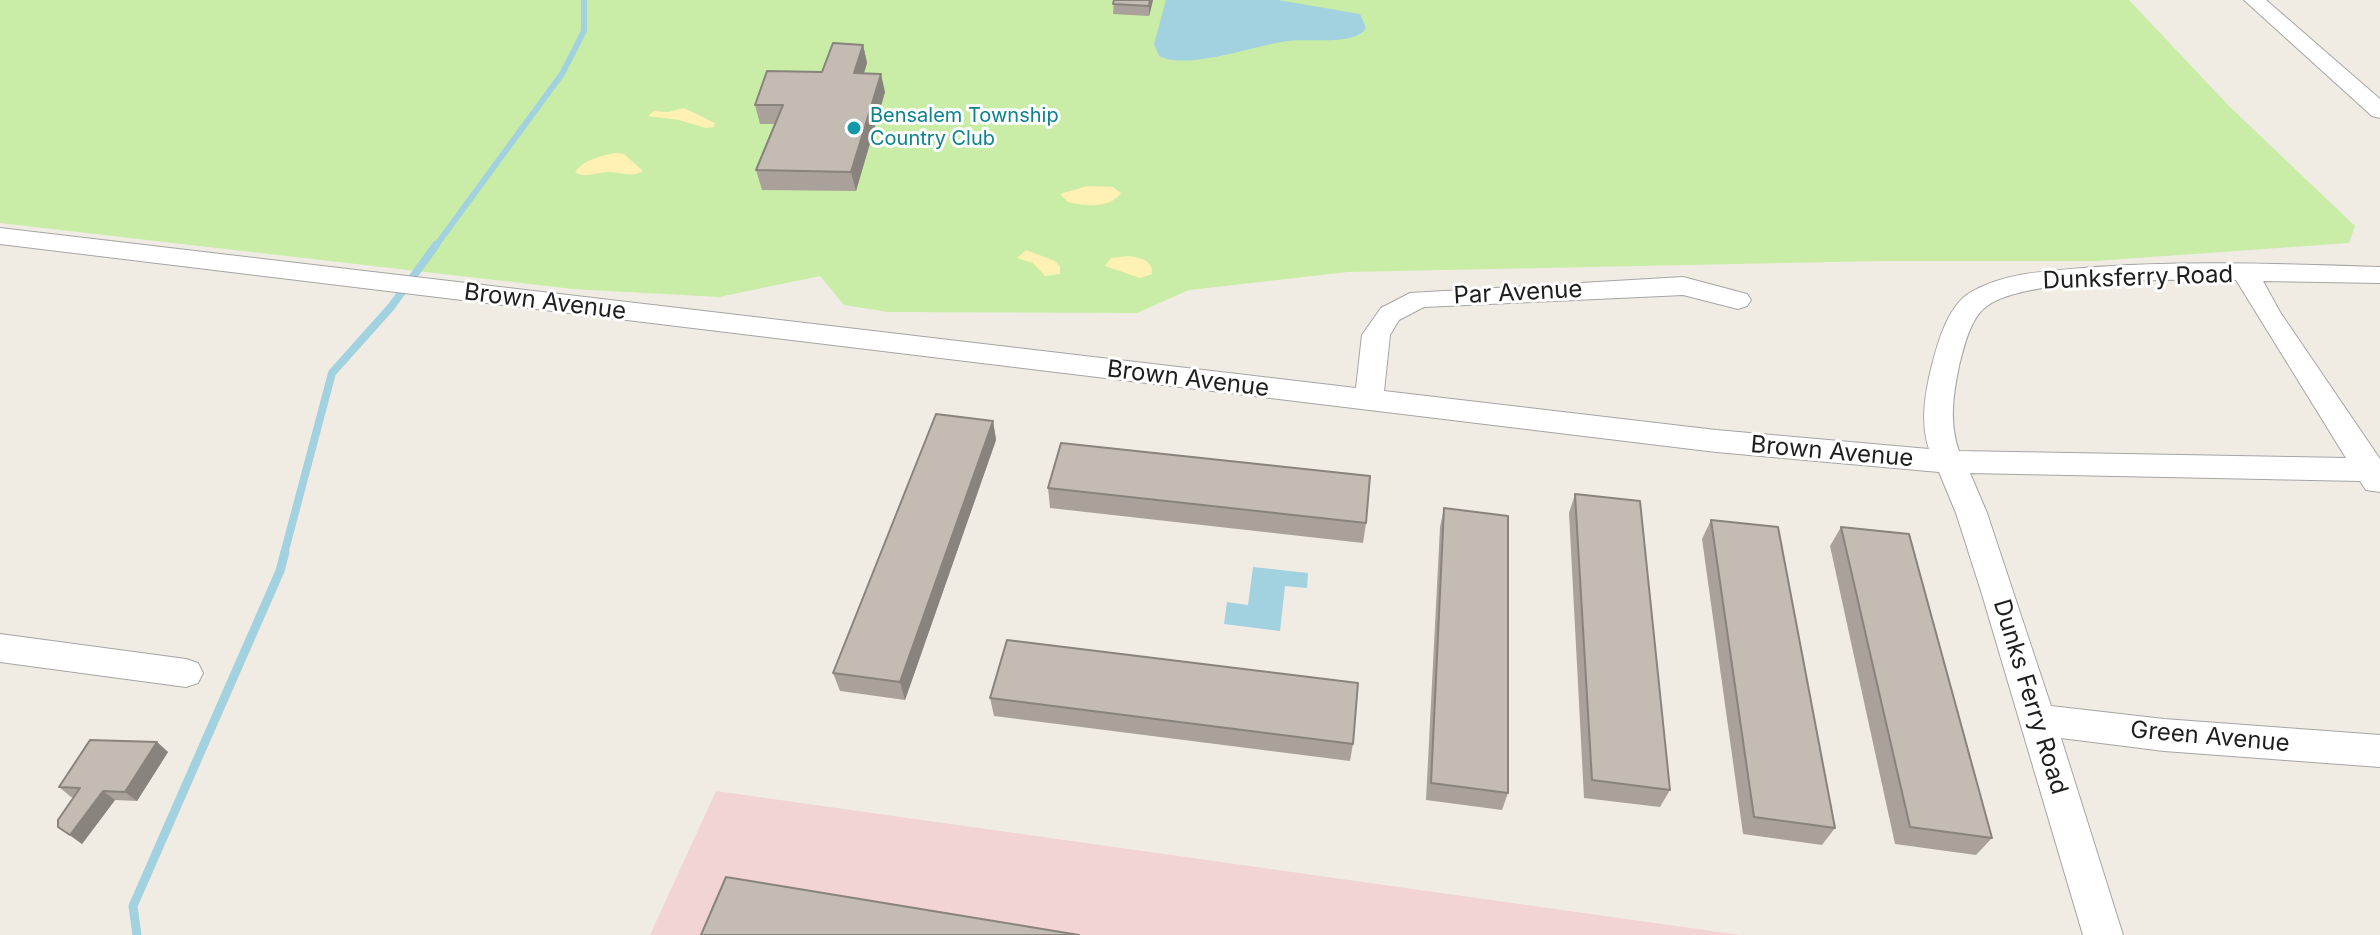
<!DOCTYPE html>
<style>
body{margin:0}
canvas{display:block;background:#f0ece4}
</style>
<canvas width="2380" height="935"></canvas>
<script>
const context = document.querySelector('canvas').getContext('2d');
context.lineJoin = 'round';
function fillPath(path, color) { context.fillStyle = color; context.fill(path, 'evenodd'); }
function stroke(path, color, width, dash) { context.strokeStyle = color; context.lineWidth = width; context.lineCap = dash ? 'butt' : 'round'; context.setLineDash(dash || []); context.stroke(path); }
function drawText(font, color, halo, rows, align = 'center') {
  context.font = font + ' Inter,sans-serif'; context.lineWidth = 6; context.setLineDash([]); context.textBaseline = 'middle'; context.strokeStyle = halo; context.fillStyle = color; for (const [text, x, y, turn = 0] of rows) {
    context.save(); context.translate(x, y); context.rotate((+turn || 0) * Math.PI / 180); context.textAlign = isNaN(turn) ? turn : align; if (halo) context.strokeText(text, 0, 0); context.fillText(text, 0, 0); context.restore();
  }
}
const commercial = new Path2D(`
 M 716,791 L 1740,935 L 650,935 Z`);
const grass = new Path2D(`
 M 0,0 L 2129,0 L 2229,106 L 2355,226 L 2349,243 L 2095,261 L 1882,261 L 1348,272 L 1189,290 L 1137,313 L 888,312 L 844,305 L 820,276 L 719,297 L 573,289 L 0,223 Z`);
const sand = new Path2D(`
 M 684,108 L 715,123 L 714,127 L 706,128 L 679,120 L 648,116 L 654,111 L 668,112 Z
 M 615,153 L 624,154 L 643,171 C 631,178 622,172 609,172 C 596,172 587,179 575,172 C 583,160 600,156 615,153 Z
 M 1087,186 L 1113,187 L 1121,193 C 1110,209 1085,206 1068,202 L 1060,194 Z
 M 1026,250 L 1055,261 L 1060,267 L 1060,274 L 1045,276 L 1033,263 L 1017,258 Z
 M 1129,256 C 1140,258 1153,260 1152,274 L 1140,278 L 1105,266 L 1111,258 Z`);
const water = new Path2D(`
 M 1166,0 L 1278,0 L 1360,14 L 1366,28 C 1356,46 1309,38 1288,41 C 1255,45 1187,71 1159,56 L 1154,44 Z
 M 1253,567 L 1308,573 L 1307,588 L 1285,586 L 1280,631 L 1224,624 L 1227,602 L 1248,605 Z`);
const streamFar2 = new Path2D(`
 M 435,247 L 562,74 L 584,31 L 584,0`);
const streamFar1 = new Path2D(`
 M 284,554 L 332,373 L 391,307 L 436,245`);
const stream = new Path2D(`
 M 137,935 L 133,906 L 280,571 L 285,552`);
const minor = new Path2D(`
 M 2244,0 L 2266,0 L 2380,99 L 2380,118 L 2372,116 Z
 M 0,228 L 1356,388 L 1362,335 L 1381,308 L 1410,293 L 1683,277 L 1747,294 L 1751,300 L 1747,306 L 1738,309 L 1683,295 L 1424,307 L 1399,320 L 1390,335 L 1384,391 L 1716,430 L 1929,449 C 1920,422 1925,393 1932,365 C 1938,342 1948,305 1971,292 C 2004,273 2046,271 2083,268 C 2181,260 2281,264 2380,267 L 2380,283 L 2263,281 L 2280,312 L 2380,459 L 2380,492 L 2366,490 L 2360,481 L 1970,473 L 1987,513 L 2051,706 L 2164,719 L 2380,735 L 2380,767 L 2164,751 L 2061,738 L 2123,935 L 2083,935 L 1981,591 L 1956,513 L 1939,472 L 1716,452 L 0,244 ZM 2236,280 L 2346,458 L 1959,451 C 1949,423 1953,395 1959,366 C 1964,347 1970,318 1987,306 C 2028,276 2183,280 2236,280 Z
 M 0,634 L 186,659 L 198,663 L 203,673 L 198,683 L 186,687 L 0,662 Z`);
const wall = new Path2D(`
 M 1114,0 L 1153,0 L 1149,16 L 1113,14 Z
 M 863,45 L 867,63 L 864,73 L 885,92 L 856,191 L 762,190 L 756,170 L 775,124 L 760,124 L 755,105 L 822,72 Z
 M 993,421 L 996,440 L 905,700 L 840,691 L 833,673 Z
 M 1048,488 L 1366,523 L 1363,543 L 1050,508 Z
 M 1575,494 L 1670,790 L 1660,807 L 1584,798 L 1569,513 Z
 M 1444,508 L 1508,793 L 1502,810 L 1426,800 L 1440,527 Z
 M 1711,520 L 1835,828 L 1822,845 L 1743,834 L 1702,539 Z
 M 1841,527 L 1992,838 L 1976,855 L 1895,844 L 1830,546 Z
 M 990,698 L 1353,744 L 1350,761 L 994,716 Z
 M 157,742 L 168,752 L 137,801 L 115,800 L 82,844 L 58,827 L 74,797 L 71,797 L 59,787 Z`);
const shadedWall = new Path2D(`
 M 1150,0 L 1153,0 L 1149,16 L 1149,6 Z
 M 863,45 L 867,63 L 858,92 L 854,73 Z
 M 881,74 L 885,92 L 856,191 L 851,172 Z
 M 993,421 L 996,440 L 905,700 L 900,682 Z
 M 157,742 L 168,752 L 137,801 L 125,792 Z
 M 103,791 L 115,800 L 82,844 L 70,835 Z`);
const building = new Path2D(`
 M 1114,0 L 1150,0 L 1149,6 L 1113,4 Z
 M 833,43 L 863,45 L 854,73 L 881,74 L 851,172 L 756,170 L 783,105 L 755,105 L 767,71 L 822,72 Z
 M 936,414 L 993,421 L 900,682 L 833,673 Z
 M 1061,443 L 1370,476 L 1366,523 L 1048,488 Z
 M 1575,494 L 1640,501 L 1670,790 L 1592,780 Z
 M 1444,508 L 1508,516 L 1508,793 L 1431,783 Z
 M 1711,520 L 1778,527 L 1835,828 L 1754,817 Z
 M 1841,527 L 1909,534 L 1992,838 L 1910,827 Z
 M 1007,640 L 1358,683 L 1353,744 L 990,698 Z
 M 90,740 L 157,742 L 125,792 L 103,791 L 70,835 L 58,827 L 58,820 L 80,788 L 59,787 Z
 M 726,877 L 1079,935 L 701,935 Z`);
const markers = [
 [854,128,8,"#0f9aa8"]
];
const farCulturenames = [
 ["Bensalem Township",870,116],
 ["Country Club",870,139]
];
const streetNames = [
 ["Dunksferry Road",2138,278,-2],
 ["Par Avenue",1518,293,-3],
 ["Brown Avenue",545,302,7],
 ["Brown Avenue",1188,379,7],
 ["Brown Avenue",1832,452,5],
 ["Dunks Ferry Road",2030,697,73],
 ["Green Avenue",2210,737,5]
];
fillPath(commercial, '#f2d4d2');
fillPath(grass, '#c9eda7');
fillPath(sand, '#fff0b3');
fillPath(water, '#a2d1e0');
stroke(streamFar2, '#a2d1e0', 6);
stroke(streamFar1, '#a2d1e0', 8);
stroke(stream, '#a2d1e0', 9);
stroke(minor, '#a5a5a5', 2);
fillPath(minor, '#fff');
fillPath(wall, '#a9a19a');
fillPath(shadedWall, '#89837d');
fillPath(building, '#c4bbb3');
stroke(building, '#89837d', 2);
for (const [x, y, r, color] of markers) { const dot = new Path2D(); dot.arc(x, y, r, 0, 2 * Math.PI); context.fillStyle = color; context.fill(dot); stroke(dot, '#fff', 3); }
drawText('20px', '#0d838f', '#fff', farCulturenames, 'left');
drawText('24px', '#1e1e1e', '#fff', streetNames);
</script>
